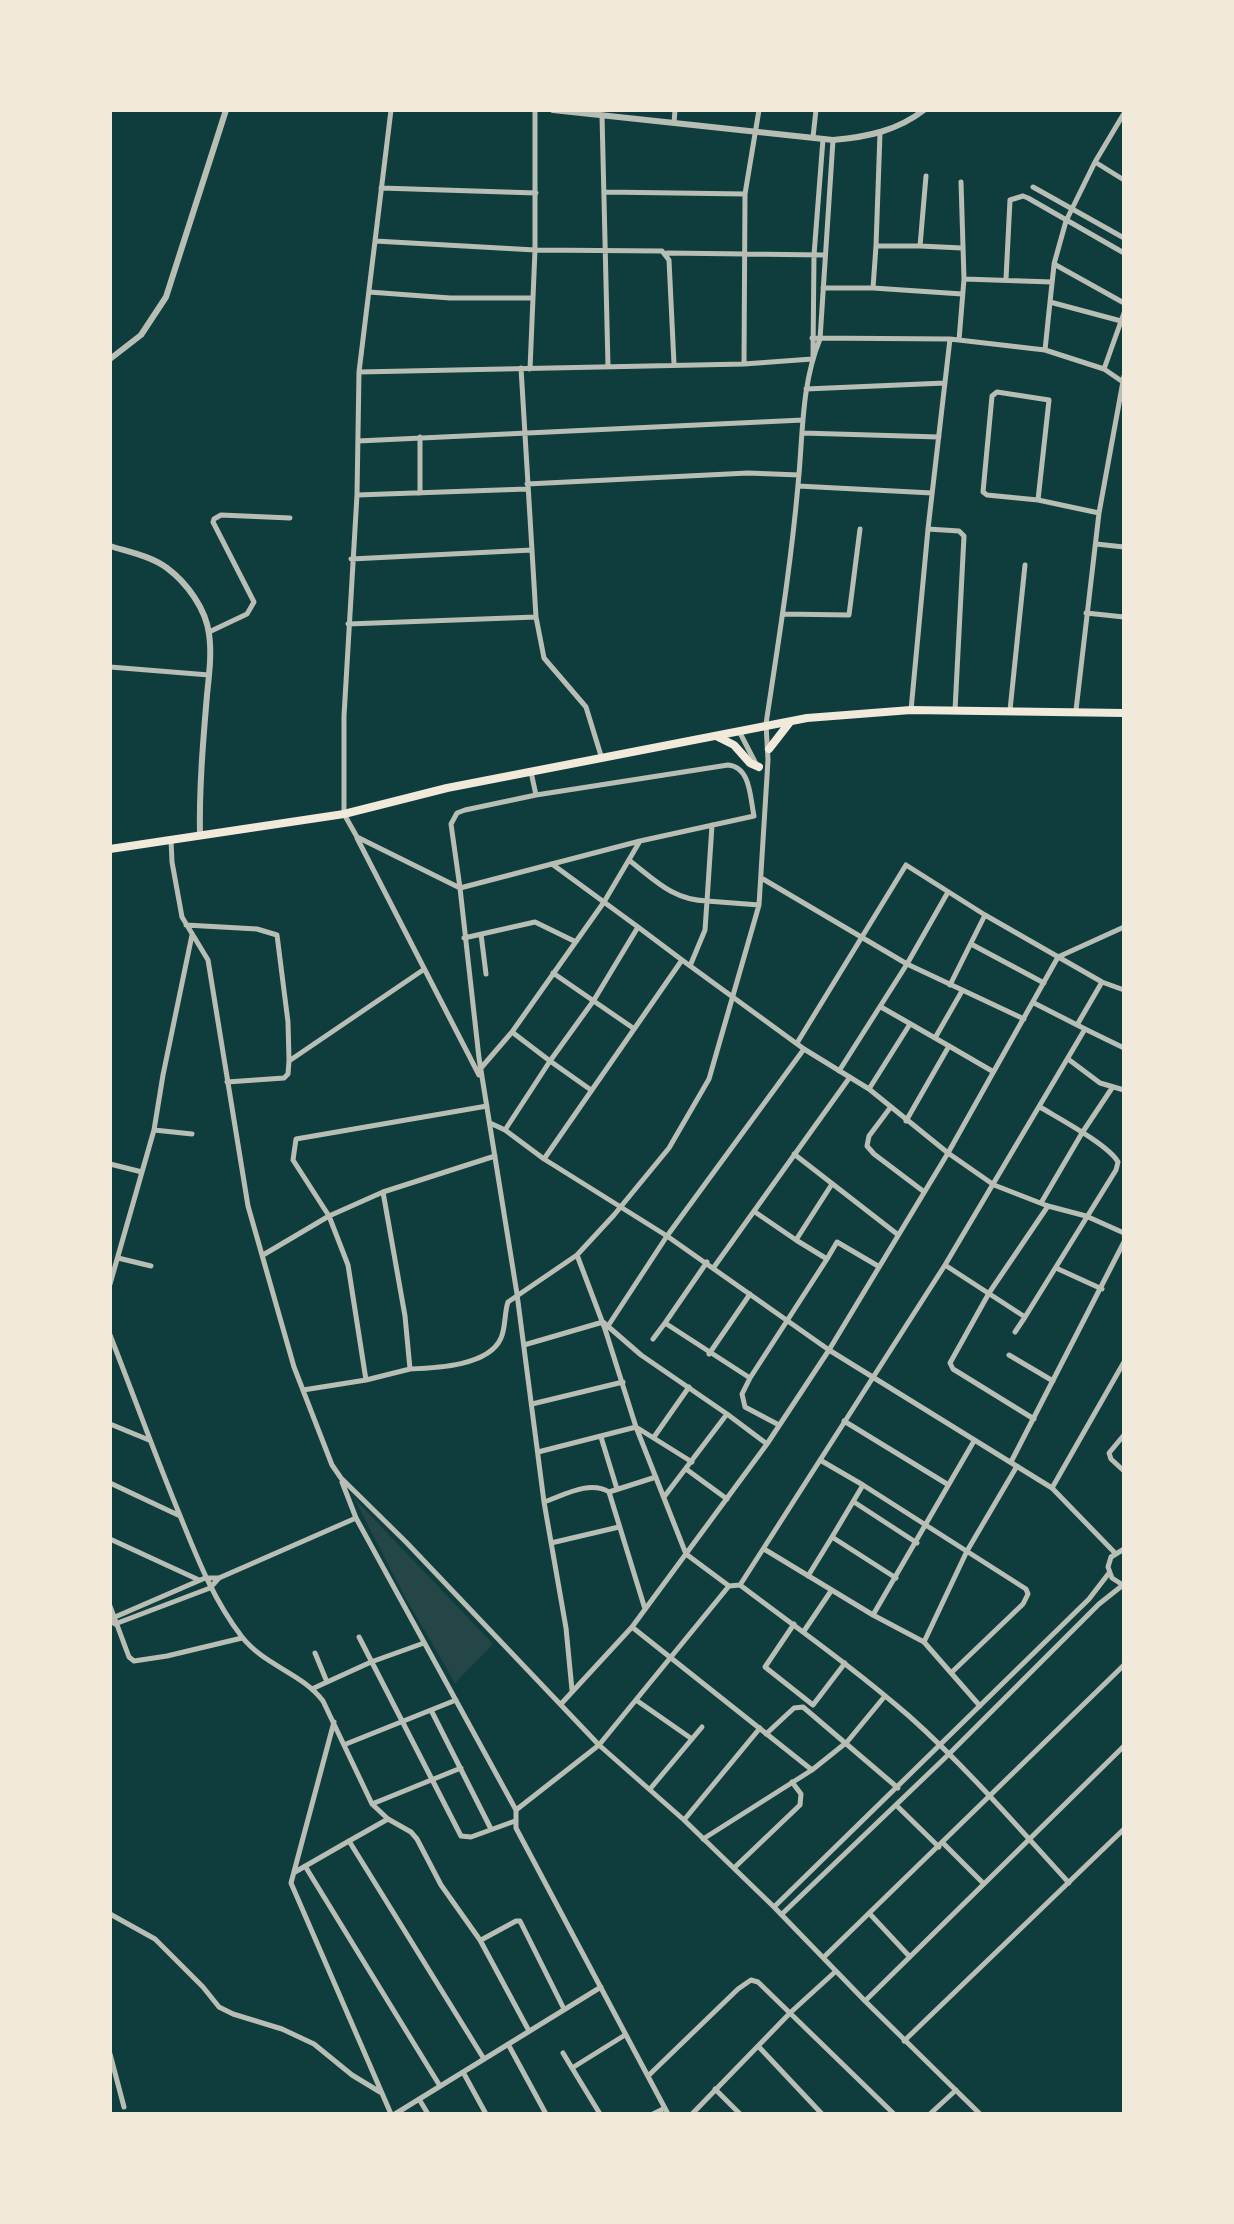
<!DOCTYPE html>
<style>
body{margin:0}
#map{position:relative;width:1234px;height:2224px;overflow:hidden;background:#0f3d3e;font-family:"Fira Sans Condensed",sans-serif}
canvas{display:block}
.frame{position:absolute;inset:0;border:112px solid #f1e9da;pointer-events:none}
</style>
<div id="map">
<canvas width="1234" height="2224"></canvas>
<div class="frame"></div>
</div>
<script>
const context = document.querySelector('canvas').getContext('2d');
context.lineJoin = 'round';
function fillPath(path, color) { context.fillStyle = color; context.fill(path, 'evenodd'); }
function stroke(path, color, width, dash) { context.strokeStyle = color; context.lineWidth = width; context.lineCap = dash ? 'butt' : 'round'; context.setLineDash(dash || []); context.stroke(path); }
const green = new Path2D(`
 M 354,1498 L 493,1644 L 455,1683 L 405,1597 Z`);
const minor = new Path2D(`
 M 391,110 L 359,372 L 357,495 L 527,489
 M 602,115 L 608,366
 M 674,123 L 675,110
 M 813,137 L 816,110
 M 833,140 L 820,339 C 801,385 803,436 798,485 C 791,565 778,644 766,724 L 768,760 L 759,905 L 709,1079 L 669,1148 L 614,1215 L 577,1255 L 605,1329 L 636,1427 L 686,1554 L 729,1586 L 740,1585 C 797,1628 855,1669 909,1716 C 966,1767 1017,1826 1069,1883
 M 1095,162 L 1123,115
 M 1124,180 L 1095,162 L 1066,221 L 1054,264 L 1124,303
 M 961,182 L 964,279
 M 1033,187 L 1124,238
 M 381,188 L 536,193
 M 605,192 L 745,194 L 744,364
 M 745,194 L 759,110
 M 375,241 L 535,250 L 662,251 L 669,260 L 674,364
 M 876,246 L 880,133
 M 920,246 L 962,248
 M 667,253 L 824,255
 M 1054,265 L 1050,302 L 1121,321
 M 1006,279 L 1010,200 L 1023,196 L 1028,198 L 1124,253
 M 823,288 L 873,288 L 876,246 L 920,246 L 926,176
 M 873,288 L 962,294
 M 369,292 L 450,298 L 533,298
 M 812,338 L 950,339 L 1045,350 L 1104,369
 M 959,340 L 964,279 L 1052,282
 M 1045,350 L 1050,302
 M 813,356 L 814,255 L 823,139
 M 530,369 L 535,250 L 535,110
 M 359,372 L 744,364 L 812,359
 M 1123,382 L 1104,369 L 1124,313
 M 806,389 L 945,383
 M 997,392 L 1049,400 L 1038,500 L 987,495 L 983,492 L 992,396 Z
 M 802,433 L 939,437
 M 420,437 L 420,493
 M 358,441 L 803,420
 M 527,484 L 748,473 L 799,475
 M 798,486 L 932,493
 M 357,495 L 344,716 L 344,814 L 357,837 L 460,888 L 479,1058 L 517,1294 L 544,1502 L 566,1628 L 572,1690
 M 1038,500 L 1099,513
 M 928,529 L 959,531 L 964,536 L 955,710
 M 1096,544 L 1124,547
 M 351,559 L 532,550
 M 1086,613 L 1124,617
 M 783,614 L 849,615 L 860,529
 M 536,617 L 544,658 L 586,707 L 602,759
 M 348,624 L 536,617 L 521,368
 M 209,632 L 247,614 L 254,602 L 213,522 L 214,519 L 221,515 L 290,518
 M 110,667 L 209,675
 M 911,710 L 928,529 L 950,339
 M 1010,710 L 1025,565
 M 1076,710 L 1099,513 L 1124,376
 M 739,731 L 755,762
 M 531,772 L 536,795
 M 357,838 L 479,1075
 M 171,840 L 172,862 L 182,917 L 208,960 L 248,1206 L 294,1367 L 332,1465 L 341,1478 L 406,1542 L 599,1745 L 684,1820 L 774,1907 L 865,2001 L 980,2114
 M 640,841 L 460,888 L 451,824 L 457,813 L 465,810 L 536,795 L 728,765 C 751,767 750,798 754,816 L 640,841 L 604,902 L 512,1032 L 550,1061 L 594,1000 L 638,927 L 682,960 L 544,1159 L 667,1236 L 804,1049
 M 630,861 C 656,881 673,900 707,901 L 712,825
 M 552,864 L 638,927
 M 763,879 L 907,964 L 1024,1019
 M 186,925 L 257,929 L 277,935 L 288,1022 L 289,1060
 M 481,934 L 486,974
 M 464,938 L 535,922 L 574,941
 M 971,944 L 1044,983
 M 682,960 L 804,1049 L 869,1089 L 948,1153 L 994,1185 L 1048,1206 L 1086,1216 L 1124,1233
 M 690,966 L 705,930 L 707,901 L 759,905
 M 553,973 L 633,1028
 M 950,985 L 985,915
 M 881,1007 L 949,1046 L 906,1121
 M 1077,1025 L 1102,982
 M 1085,1029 L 1124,1048
 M 935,1038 L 962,991
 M 797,1043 L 906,865 L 985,915 L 1102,982 L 1124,990
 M 949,1046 L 992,1071
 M 1068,1059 L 1100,1083 L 1124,1090
 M 481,1068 L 512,1032
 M 839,1071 L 907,964 L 948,892
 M 227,1082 L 284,1078 L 288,1074 L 289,1061 L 423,970
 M 869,1089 L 910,1024
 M 890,1108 L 869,1136 L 867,1146 L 874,1154 L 923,1191
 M 490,1123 L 505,1130
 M 154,1130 L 192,1134
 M 794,1154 L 897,1234
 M 544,1159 L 505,1130 L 550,1061 L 591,1090
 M 110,1164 L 142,1172 L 154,1130 L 163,1075 L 192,935
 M 832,1184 L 796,1240 L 827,1259 L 837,1242 L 878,1266
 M 1041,1203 L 1082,1133 L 1112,1088
 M 755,1212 L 796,1240
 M 263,1255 L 329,1216 L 293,1160 L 296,1139 L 487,1106
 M 118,1258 L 151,1266
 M 945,1265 L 1025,1317 L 1015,1332
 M 714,1267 L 850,1077
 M 1056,1268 L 1102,1289
 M 110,1284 L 142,1172
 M 1025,1317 L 1116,1170 L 1118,1162 C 1109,1145 1058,1118 1040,1107
 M 665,1323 L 707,1262
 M 608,1326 L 667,1236 L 829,1350 L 1052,1488 L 1115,1553
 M 110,1335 C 134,1396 156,1458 181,1518 C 198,1560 214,1601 242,1637 C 265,1666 302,1673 323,1701 L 372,1804 L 388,1819 L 411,1832 L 417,1839 L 441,1885 L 480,1940 L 529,2031
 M 653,1339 L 665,1323 L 750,1378 L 742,1394 L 745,1407 L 779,1425
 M 524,1345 L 603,1322 L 641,1355 L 727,1414 L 664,1497
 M 709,1354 L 750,1294
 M 1009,1355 L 1053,1381
 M 410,1369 C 436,1368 489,1366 501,1338 C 506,1327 504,1314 508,1302 L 577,1255
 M 750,1378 L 827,1259
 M 366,1380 L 348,1265 L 329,1216 L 383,1192
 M 303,1390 L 366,1380 L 410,1369 L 405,1316 L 383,1192 L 495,1156
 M 532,1404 L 623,1382
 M 727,1414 L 767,1444
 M 1034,1419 L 953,1369 L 950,1363 L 989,1293 L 1048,1206
 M 844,1421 L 947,1484
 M 110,1424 L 149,1440
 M 1124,1435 L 1109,1453 L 1111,1459 L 1124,1471
 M 601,1437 L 617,1489
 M 654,1437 L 689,1387
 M 974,1441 L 873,1615 L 924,1642 L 980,1706
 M 538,1452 L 636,1427 L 692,1462
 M 820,1460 L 863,1485 L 1026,1589 L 1028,1594 L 1023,1604 L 952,1672
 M 1011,1462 L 1124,1242
 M 686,1469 L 727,1499
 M 342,1482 L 356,1518 L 516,1810 L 599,1745 L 729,1586
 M 110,1483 L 178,1515
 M 863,1485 L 832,1537 L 896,1578
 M 1052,1488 L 1124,1362
 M 609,1492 L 645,1609
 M 544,1502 C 564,1495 590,1480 609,1492 L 656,1477
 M 854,1502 L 917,1543
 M 110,1539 L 199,1580
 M 551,1543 L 619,1527
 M 764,1549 L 873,1615
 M 808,1576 L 832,1537
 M 740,1585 L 945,1265 L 1085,1029 L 1034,1003
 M 1123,1585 L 1112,1578 L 1108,1567 L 1111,1557 L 1124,1549
 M 110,1606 L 129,1657 L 134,1661 L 167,1656 L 242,1638
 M 111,1623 L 115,1617 L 205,1578 L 219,1578 L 356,1518
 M 115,1624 L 210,1588 L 219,1578
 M 794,1624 L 765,1667 L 813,1705 L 845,1663
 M 632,1627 L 812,1770 L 703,1839
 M 804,1631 L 831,1591
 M 359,1637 L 461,1836 L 471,1837 L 515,1821
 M 924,1642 L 967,1551 L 1017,1466
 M 315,1653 L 327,1682
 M 314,1688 L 371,1662 L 424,1643
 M 636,1700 L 692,1739
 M 561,1704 L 632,1627 L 767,1444 L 829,1350 L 948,1153 L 1058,957 L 1124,927
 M 431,1710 L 491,1829
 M 334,1722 L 291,1883 L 391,2114
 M 766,1734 L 794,1708 L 803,1707 L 898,1788
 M 346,1744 L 456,1700
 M 812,1770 L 847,1742 L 885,1696
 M 650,1789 L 702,1727
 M 372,1804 L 461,1768
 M 896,1805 L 939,1847
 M 516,1810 L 516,1828 L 668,2114
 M 684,1820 L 760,1728
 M 349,1841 L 388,1819
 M 943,1843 L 984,1884
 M 305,1866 L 440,2086
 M 734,1868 L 800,1805 L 801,1794 L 792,1782
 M 295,1872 L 349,1841 L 484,2059
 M 774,1907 L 1089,1599 L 1109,1573
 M 869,1913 L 910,1957
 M 110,1914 L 155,1939 L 203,1987 L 219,2007 L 233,2014 L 282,2029 L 314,2044 L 352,2075 L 380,2092
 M 782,1914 L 949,1754 L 1099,1604 L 1123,1585
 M 481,1940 L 516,1921 L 520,1921 L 564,2009
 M 824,1957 L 1124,1665
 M 865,2001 L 1124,1746
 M 904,2041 L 1124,1829
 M 508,2044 L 546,2114
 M 759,2047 L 822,2114
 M 563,2053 L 572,2068
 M 110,2054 L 124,2107
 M 463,2072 L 486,2114
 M 648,2076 L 738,1989 L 751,1980 L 758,1982 L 894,2114
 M 715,2089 L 740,2114
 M 419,2099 L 428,2114
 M 395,2114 L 601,1987
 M 600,2114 L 572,2068 L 625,2035
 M 653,2114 L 665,2108
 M 692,2114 L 791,2012 L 836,1971
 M 930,2114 L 956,2090`);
const tertiary = new Path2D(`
 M 553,110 L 833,140 C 867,137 897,131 924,110
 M 110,359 L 141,335 L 166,297 L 226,110
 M 110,546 C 129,552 151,556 167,568 C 187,583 206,609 209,634 C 212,654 209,675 207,695 C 203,742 199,789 200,836`);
const primary = new Path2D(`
 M 716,736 L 734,745 L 750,763 L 759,767
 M 769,749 L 790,722
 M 110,849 L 344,814 L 447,788 L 807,718 L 911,710 L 1124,713`);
fillPath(green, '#244646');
stroke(minor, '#b8beb3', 5);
stroke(tertiary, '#b8beb3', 6);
stroke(primary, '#f1e9da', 8);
</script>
